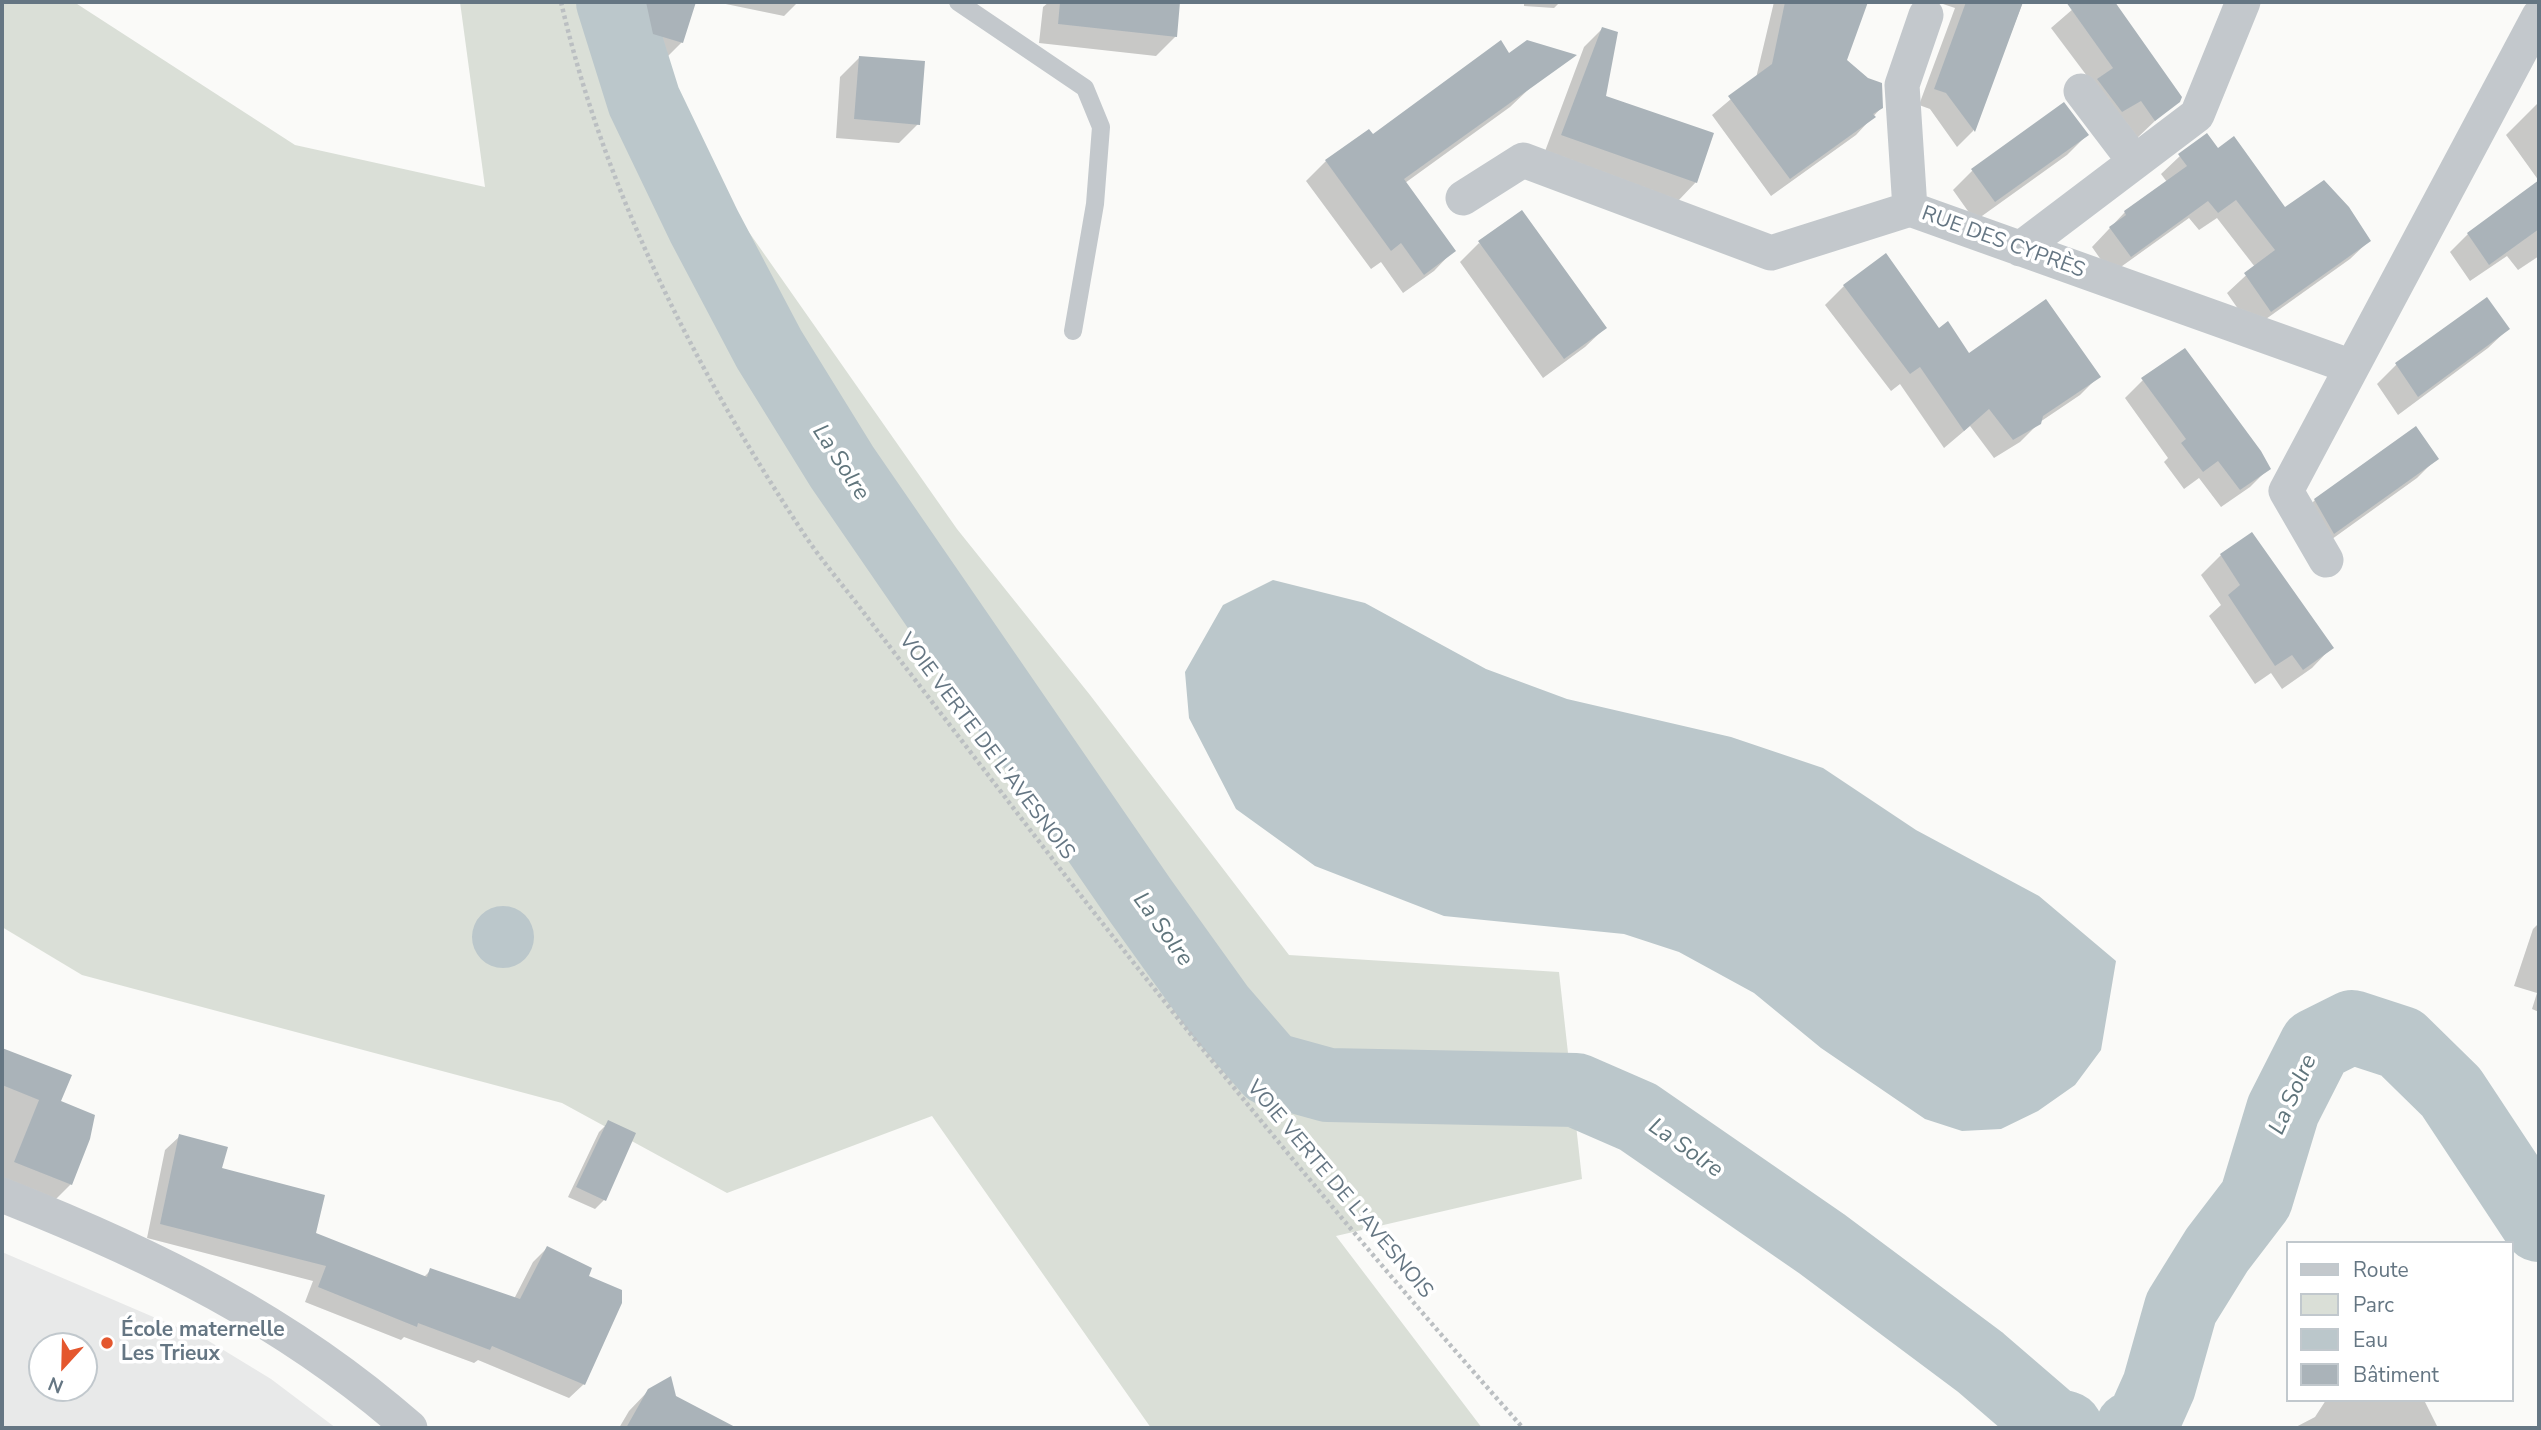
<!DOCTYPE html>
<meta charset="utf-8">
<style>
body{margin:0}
#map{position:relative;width:2541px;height:1430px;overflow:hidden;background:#fafaf8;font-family:"Nunito Sans",sans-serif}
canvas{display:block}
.frame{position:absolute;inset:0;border:4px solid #657683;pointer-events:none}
.legend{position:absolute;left:2286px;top:1241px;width:228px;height:161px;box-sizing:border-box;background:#fff;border:2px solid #c1c8cd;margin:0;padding:9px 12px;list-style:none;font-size:21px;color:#657683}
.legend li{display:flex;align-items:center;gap:14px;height:35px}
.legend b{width:35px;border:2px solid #c1c8cd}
.north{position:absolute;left:28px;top:1332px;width:70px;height:70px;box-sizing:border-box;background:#fff;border:2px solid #c1c8cd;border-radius:50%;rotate:202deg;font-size:19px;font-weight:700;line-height:28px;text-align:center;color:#657683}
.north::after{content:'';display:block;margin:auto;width:24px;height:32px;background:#e4572e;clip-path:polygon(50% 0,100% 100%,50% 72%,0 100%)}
</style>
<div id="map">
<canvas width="2541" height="1430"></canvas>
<div class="frame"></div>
<ul class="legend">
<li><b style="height:9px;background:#c3c8cc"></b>Route</li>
<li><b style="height:19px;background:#dadfd7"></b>Parc</li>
<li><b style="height:19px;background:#bbc7cb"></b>Eau</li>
<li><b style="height:19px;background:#aab3b9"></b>Bâtiment</li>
</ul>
<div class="north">N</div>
</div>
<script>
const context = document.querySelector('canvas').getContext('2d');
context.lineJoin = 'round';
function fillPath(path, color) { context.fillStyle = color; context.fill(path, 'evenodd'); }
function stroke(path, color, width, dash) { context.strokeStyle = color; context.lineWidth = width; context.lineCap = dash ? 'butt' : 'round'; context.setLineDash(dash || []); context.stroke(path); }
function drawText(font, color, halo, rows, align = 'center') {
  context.font = font + ' "Nunito Sans",sans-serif'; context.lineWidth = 7; context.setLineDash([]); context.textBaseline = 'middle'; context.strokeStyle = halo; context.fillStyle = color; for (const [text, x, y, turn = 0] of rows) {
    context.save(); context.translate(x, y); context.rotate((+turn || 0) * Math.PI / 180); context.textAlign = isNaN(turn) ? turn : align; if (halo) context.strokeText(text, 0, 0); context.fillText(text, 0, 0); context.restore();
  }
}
const built = new Path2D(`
 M 2,1252 L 207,1340 L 271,1379 L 336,1428 L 2,1428 ZM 42,1346 L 84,1346 L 84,1388 L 42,1388 Z`);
const green = new Path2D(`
 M 2,2 L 74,2 L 295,145 L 485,187 L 460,2 L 630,2 L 725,198 L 957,529 L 1090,695 L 1289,955 L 1559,972 L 1582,1179 L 1336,1236 L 1482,1428 L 1151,1428 L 932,1116 L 727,1193 L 562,1103 L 82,975 L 2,927 Z`);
const water = new Path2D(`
 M 1273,580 L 1365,603 L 1486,669 L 1567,699 L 1731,737 L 1823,768 L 1916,830 L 2039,896 L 2116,961 L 2101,1050 L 2075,1085 L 2038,1111 L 2001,1129 L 1962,1131 L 1925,1119 L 1821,1048 L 1754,993 L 1679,952 L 1624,934 L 1444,916 L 1315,866 L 1236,809 L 1189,718 L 1185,672 L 1223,605 Z
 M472 937a31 31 0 1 1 62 0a31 31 0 1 1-62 0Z`);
const shadow = new Path2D(`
 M 633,2 L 694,2 L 682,42 L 667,57 L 639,49 L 634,26 L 627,24 Z
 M 716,2 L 798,2 L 784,16 Z
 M 1049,2 L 1179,2 L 1176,36 L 1156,56 L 1039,43 L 1043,7 Z
 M 1524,2 L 1560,2 L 1554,8 L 1524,6 Z
 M 1774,2 L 1866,2 L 1844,61 L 1882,107 L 1856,135 L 1771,196 L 1712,115 L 1756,78 Z
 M 1937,2 L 2023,2 L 1973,131 L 1957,147 L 1930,109 L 1919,105 L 1955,8 Z
 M 2081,2 L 2113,2 L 2180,97 L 2135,140 L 2051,28 Z
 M 1602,29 L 1604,98 L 1696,182 L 1678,201 L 1544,154 L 1584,47 Z
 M 859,58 L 918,124 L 899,143 L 836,138 L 840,77 Z
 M 1530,88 L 1510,107 L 1405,183 L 1453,251 L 1434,271 L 1403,293 L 1381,262 L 1371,269 L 1306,181 L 1326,161 L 1373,137 Z
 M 2539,102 L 2539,181 L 2506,135 Z
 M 2087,135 L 2067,155 L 1975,221 L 1953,190 L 1972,171 Z
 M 2217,150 L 2284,210 L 2369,241 L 2350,259 L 2252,329 L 2227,293 L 2255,267 L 2217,218 L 2199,230 L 2189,218 L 2111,274 L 2092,247 L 2125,212 L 2167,182 L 2161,174 L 2180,156 Z
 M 2539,183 L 2539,256 L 2518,270 L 2507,256 L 2470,281 L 2450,252 L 2468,234 Z
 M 1479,243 L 1605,328 L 1585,347 L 1543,378 L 1460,262 Z
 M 1886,255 L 1939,330 L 1968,356 L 2099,376 L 2080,395 L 2040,422 L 2020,442 L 1994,458 L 1970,426 L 1944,448 L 1900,384 L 1891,391 L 1825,305 L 1844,286 Z
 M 2508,329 L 2488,348 L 2398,415 L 2377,384 L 2396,365 Z
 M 2143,380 L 2268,469 L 2250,487 L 2221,507 L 2199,478 L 2184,489 L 2164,462 L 2168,458 L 2125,398 Z
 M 2437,458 L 2417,478 L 2314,552 L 2295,520 L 2315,500 Z
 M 2221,555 L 2331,648 L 2312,668 L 2282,689 L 2271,673 L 2255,684 L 2209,616 L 2221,605 L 2201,575 Z
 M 2539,923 L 2539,1012 L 2532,1009 L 2537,993 L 2514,986 L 2533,929 Z
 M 2,1050 L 69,1076 L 59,1102 L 71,1184 L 54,1201 L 2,1180 Z
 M 609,1122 L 604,1200 L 595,1209 L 568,1197 L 599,1132 Z
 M 180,1136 L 220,1169 L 314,1234 L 423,1278 L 431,1270 L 514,1299 L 533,1262 L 547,1248 L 586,1277 L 584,1384 L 569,1398 L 478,1360 L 474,1363 L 404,1337 L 401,1340 L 305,1302 L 313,1281 L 147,1238 L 165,1150 Z
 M 649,1390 L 674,1397 L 733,1428 L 619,1428 L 629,1411 Z
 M 2326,1400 L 2424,1400 L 2438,1428 L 2294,1428 L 2315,1417 Z`);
const river = new Path2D(`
 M 613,2 L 644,101 L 704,226 L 769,349 L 842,467 L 1140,900 L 1219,1010 L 1270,1069 L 1328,1085 L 1576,1090 L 1638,1117 L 1822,1244 L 1980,1362 L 2052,1424 L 2066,1428
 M 2132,1428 L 2142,1424 L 2159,1386 L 2181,1308 L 2217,1250 L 2256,1199 L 2283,1110 L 2316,1045 L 2352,1027 L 2401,1043 L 2451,1092 L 2539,1225`);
const building = new Path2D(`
 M 646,2 L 696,2 L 683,43 L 653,34 Z
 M 1060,2 L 1180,2 L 1177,37 L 1058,24 Z
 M 1785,2 L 1868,2 L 1847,60 L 1868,78 L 1882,83 L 1883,108 L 1873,114 L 1876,117 L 1790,179 L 1728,96 L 1772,64 Z
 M 1966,2 L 2023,2 L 1975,132 L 1946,93 L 1934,89 Z
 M 2066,2 L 2115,2 L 2182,97 L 2180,102 L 2155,121 L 2141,101 L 2122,112 L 2097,79 L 2113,68 Z
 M 1602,27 L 1618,32 L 1606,96 L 1714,133 L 1697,183 L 1561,135 Z
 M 1501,40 L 1509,53 L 1527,40 L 1577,55 L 1404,179 L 1456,251 L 1424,275 L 1401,243 L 1391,251 L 1325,160 L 1369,129 L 1373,134 Z
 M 859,56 L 925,61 L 920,125 L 854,119 Z
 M 2064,102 L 2089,135 L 1995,202 L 1971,169 Z
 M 2207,133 L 2218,148 L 2234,136 L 2285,207 L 2324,180 L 2349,207 L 2371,241 L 2271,312 L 2244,273 L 2275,250 L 2236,200 L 2218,213 L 2208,201 L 2131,257 L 2109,227 L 2126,215 L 2124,211 L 2187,166 L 2178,154 Z
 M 2539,180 L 2539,229 L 2489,265 L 2467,233 Z
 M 1522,210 L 1607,328 L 1564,359 L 1478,241 Z
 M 1886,253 L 1939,328 L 1948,321 L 1969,353 L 2046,299 L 2101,377 L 2043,416 L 2041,424 L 2013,440 L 1989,409 L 1964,431 L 1920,367 L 1910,374 L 1843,285 Z
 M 2487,297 L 2510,329 L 2418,397 L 2395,363 Z
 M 2185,348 L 2261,451 L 2271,469 L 2240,490 L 2218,461 L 2203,472 L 2181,443 L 2186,439 L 2141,378 Z
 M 2416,426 L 2439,459 L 2334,534 L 2314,499 Z
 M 2252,532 L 2334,648 L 2303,670 L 2292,655 L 2275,666 L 2228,595 L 2240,585 L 2220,554 Z
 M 2,1048 L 72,1075 L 61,1101 L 95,1115 L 90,1139 L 72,1185 L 14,1162 L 39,1100 L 2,1085 Z
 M 608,1120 L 636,1133 L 606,1201 L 576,1187 Z
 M 179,1134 L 228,1147 L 222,1168 L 325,1195 L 316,1233 L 427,1277 L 430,1268 L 520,1299 L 547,1246 L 592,1268 L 589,1276 L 622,1290 L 622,1303 L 585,1385 L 492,1346 L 490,1350 L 418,1323 L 417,1327 L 318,1287 L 326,1266 L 160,1224 Z
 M 671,1376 L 676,1396 L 737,1428 L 626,1428 L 648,1389 Z`);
const path = new Path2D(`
 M 561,2 C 605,192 695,369 802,531 C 822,562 848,591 870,621 C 916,681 962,741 1008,801 C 1172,1016 1344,1226 1523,1428`);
const service = new Path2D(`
 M 958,2 L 1085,88 L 1101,127 L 1095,204 L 1073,331`);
const minor = new Path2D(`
 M 2081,91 L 2135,162
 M 1463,198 L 1523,160 L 1771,253 L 1910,209 L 2352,367
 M 1910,209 L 1902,85 L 1926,15
 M 2020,249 L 2197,115 L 2243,2
 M 2326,560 L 2286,491 L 2539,16
 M 2,1195 C 153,1255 287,1320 410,1428`);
const markers = [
 [107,1343,7,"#e4572e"]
];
const streetNames = [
 ["RUE DES CYPRÈS",2003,243,20],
 ["VOIE VERTE DE L'AVESNOIS",986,747,53],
 ["VOIE VERTE DE L'AVESNOIS",1339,1190,50]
];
const poiNames = [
 ["École maternelle",121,1331],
 ["Les Trieux",121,1355]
];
const waterNames = [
 ["La Solre",840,463,57],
 ["La Solre",1162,930,54],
 ["La Solre",2294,1095,-66],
 ["La Solre",1685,1149,35]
];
fillPath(built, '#e8e9e9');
fillPath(green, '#dadfd7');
fillPath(water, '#bbc7cb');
fillPath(shadow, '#0003');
stroke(river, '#bbc7cb', 74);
fillPath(building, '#aab3b9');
stroke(path, '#bbbfc2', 4.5, [3.5, 3.5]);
stroke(service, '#c3c8cc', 18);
stroke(minor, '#c3c8cc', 35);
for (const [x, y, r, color] of markers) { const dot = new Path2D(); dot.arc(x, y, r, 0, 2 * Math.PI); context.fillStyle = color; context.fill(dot); stroke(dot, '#fff', 2.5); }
drawText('21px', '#657683', '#fff', streetNames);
drawText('bold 21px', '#657683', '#fff', poiNames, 'left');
drawText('italic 23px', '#60757c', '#fff', waterNames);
</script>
